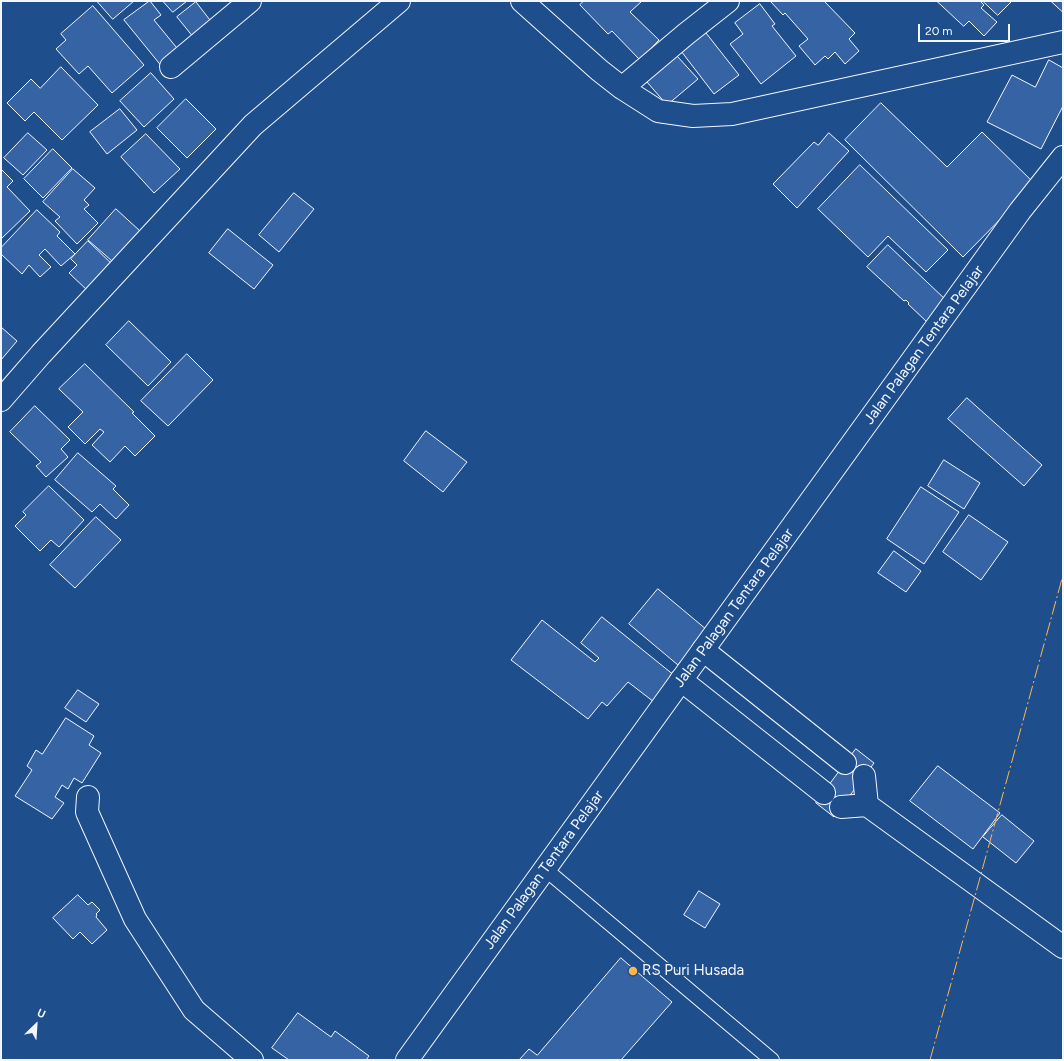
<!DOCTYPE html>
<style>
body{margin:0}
#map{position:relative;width:1064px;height:1061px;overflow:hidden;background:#1f4e8c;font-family:Figtree,sans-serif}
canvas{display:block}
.frame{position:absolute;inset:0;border:2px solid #f2f6ff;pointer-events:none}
.north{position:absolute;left:16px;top:1005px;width:40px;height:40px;-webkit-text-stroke:3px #1f4e8c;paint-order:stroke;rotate:25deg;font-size:11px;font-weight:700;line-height:16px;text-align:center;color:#f2f6ff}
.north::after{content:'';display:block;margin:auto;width:14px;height:18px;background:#f2f6ff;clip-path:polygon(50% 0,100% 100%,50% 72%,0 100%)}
.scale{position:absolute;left:918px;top:24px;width:92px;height:18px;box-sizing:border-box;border:2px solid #f2f6ff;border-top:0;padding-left:5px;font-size:12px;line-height:14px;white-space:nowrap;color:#f2f6ff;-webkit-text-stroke:3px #1f4e8c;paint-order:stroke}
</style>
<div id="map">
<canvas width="1064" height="1061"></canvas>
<div class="frame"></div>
<div class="north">U</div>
<div class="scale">20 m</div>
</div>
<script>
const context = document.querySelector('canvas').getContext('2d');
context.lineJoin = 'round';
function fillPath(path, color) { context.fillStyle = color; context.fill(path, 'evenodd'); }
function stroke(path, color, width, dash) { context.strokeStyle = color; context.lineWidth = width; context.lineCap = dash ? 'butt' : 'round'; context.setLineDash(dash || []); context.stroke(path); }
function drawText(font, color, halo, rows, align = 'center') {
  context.font = font + ' Figtree,sans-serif'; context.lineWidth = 3; context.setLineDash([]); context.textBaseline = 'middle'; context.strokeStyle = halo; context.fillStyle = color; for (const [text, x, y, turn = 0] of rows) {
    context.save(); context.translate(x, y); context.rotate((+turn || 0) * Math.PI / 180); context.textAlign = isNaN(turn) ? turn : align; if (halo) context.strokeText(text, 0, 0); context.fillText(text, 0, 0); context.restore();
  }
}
const building = new Path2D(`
 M 97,1 L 134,1 L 113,19 Z
 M 150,1 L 161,15 L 154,20 L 181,53 L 163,68 L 124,20 Z
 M 163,1 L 187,1 L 173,12 Z
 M 584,1 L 642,1 L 630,12 L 659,40 L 640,60 L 612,31 L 608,34 L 580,5 Z
 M 772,1 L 824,1 L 855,33 L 849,39 L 859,51 L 845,64 L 835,52 L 828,59 L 825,56 L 815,65 L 799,46 L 808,39 L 785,13 L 783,15 L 771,2 Z
 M 937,1 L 980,1 L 984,5 L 981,8 L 997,22 L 984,36 L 969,21 L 964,26 Z
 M 983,1 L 1012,1 L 998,15 Z
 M 1051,1 L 1063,1 L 1063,12 Z
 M 196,2 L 213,24 L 194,38 L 177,17 Z
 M 760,4 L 775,24 L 772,26 L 796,56 L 761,84 L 730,44 L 743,34 L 735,23 Z
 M 93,6 L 144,65 L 112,93 L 88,66 L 79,74 L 56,49 L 66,40 L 61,34 Z
 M 706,33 L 739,75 L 714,94 L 681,51 Z
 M 677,56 L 698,79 L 667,105 L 647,82 Z
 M 1049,60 L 1063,68 L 1063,106 L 1041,149 L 987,122 L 1012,75 L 1035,87 Z
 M 61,67 L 98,105 L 62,140 L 34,112 L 25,121 L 7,103 L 31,79 L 40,88 Z
 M 151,73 L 174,99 L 144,127 L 120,101 Z
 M 186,99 L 216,129 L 187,158 L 157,128 Z
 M 881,103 L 947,167 L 982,132 L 1035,184 L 963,257 L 845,140 Z
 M 120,109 L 137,130 L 107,154 L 90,132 Z
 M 28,133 L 47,150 L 23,175 L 4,158 Z
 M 829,133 L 849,151 L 797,208 L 773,184 L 814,142 L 818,145 Z
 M 146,134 L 180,169 L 154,193 L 121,157 Z
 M 53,149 L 72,168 L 43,198 L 24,179 Z
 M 860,165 L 948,250 L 926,272 L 888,236 L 868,257 L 818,209 Z
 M 1,169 L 13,181 L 7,187 L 30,211 L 1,239 Z
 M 73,169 L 95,188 L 84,200 L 89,205 L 84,209 L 98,223 L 77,244 L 55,221 L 60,217 L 43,202 Z
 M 294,193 L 314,209 L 279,252 L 259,235 Z
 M 116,209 L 140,231 L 112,261 L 88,240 Z
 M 37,210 L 60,232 L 57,236 L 75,254 L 61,266 L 45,249 L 39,255 L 51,267 L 40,277 L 29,265 L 22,274 L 1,254 L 1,248 Z
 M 228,229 L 273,265 L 254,289 L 209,253 Z
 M 88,241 L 115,267 L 88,291 L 69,273 L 77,265 L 71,259 Z
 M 888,245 L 947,301 L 927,322 L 908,304 L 909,303 L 906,300 L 904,301 L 867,267 Z
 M 129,321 L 171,362 L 148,386 L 106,345 Z
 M 1,327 L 17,341 L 1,360 Z
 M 187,354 L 213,380 L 168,426 L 141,401 Z
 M 85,364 L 134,412 L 132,413 L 155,436 L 135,456 L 125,446 L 110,462 L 92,445 L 104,432 L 100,429 L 85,444 L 68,427 L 83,412 L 59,389 Z
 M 967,398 L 1042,465 L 1024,486 L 948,419 Z
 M 35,406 L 70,440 L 61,449 L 68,457 L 46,477 L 36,466 L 41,462 L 10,432 Z
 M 426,431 L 467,462 L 443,492 L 404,461 Z
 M 78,453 L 116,486 L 113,489 L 129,505 L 116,519 L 100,504 L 92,512 L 55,480 Z
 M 944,460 L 980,483 L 964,509 L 928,486 Z
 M 49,486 L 84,520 L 59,547 L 51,540 L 40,551 L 15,526 L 26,515 L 23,512 Z
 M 921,487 L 959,512 L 924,564 L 887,539 Z
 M 969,515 L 1008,542 L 981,580 L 943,552 Z
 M 96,517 L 121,540 L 75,588 L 50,565 Z
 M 894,551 L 921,571 L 906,592 L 878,573 Z
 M 658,589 L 707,630 L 678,665 L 629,624 Z
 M 602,617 L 675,676 L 654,702 L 628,682 L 607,706 L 602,702 L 588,719 L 511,660 L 542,620 L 595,662 L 599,658 L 581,643 Z
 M 78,690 L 99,704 L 86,722 L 65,708 Z
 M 66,718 L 94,736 L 89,745 L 101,753 L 82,783 L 74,778 L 68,789 L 62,785 L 55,797 L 64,803 L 52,819 L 15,796 L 32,770 L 27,766 L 36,750 L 42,754 Z
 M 856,749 L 874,763 L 834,817 L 816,803 Z
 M 938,766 L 1000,813 L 973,849 L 910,801 Z
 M 1002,815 L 1034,841 L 1016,863 L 983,837 Z
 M 699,891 L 720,904 L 705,928 L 684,915 Z
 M 78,895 L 88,905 L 92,902 L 100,910 L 96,914 L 97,915 L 96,917 L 107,930 L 92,944 L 80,932 L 73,939 L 53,918 Z
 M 621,958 L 672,1002 L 621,1060 L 519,1060 L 529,1049 L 537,1055 Z
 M 298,1013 L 331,1037 L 335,1031 L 369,1056 L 366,1060 L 289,1060 L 272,1048 Z`);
const service = new Path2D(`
 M 545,869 L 772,1060`);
const minor = new Path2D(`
 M 522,1 L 599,70 L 622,88 L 658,111 L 693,116 L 732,114 L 1063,42
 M 171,67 L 250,1
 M 622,88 L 686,34 L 728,1
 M 1,400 L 41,354 L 253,125 L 399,1
 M 703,650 L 845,763
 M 681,680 L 824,793
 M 864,776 L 867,805
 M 88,797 L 87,812 L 135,919 L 194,1010 L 252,1060
 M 841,807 L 867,805 L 1063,947`);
const primary = new Path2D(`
 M 407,1060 L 1020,211 L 1063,157`);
const power = new Path2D(`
 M 930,1060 L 1063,575`);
const markers = [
 [633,971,5,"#ffb74d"]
];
const streetNames = [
 ["Jalan Palagan Tentara Pelajar",924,345,-54],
 ["Jalan Palagan Tentara Pelajar",734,608,-54],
 ["Jalan Palagan Tentara Pelajar",544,870,-54]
];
const poiNames = [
 ["RS Puri Husada",642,971]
];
fillPath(building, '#3563a3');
stroke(building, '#f2f6ff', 1);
stroke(service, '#f2f6ff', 16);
stroke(minor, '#f2f6ff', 24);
stroke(primary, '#f2f6ff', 24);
stroke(service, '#1f4e8c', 14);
stroke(minor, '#1f4e8c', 22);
stroke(primary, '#1f4e8c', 22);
stroke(power, '#ffb74d', 1, [14, 3, 2, 3]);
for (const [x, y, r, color] of markers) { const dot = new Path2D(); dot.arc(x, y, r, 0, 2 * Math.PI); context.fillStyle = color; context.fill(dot); stroke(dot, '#1f4e8c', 1.5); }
drawText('15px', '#f2f6ff', '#1f4e8c', streetNames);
drawText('15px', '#f2f6ff', '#1f4e8c', poiNames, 'left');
</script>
